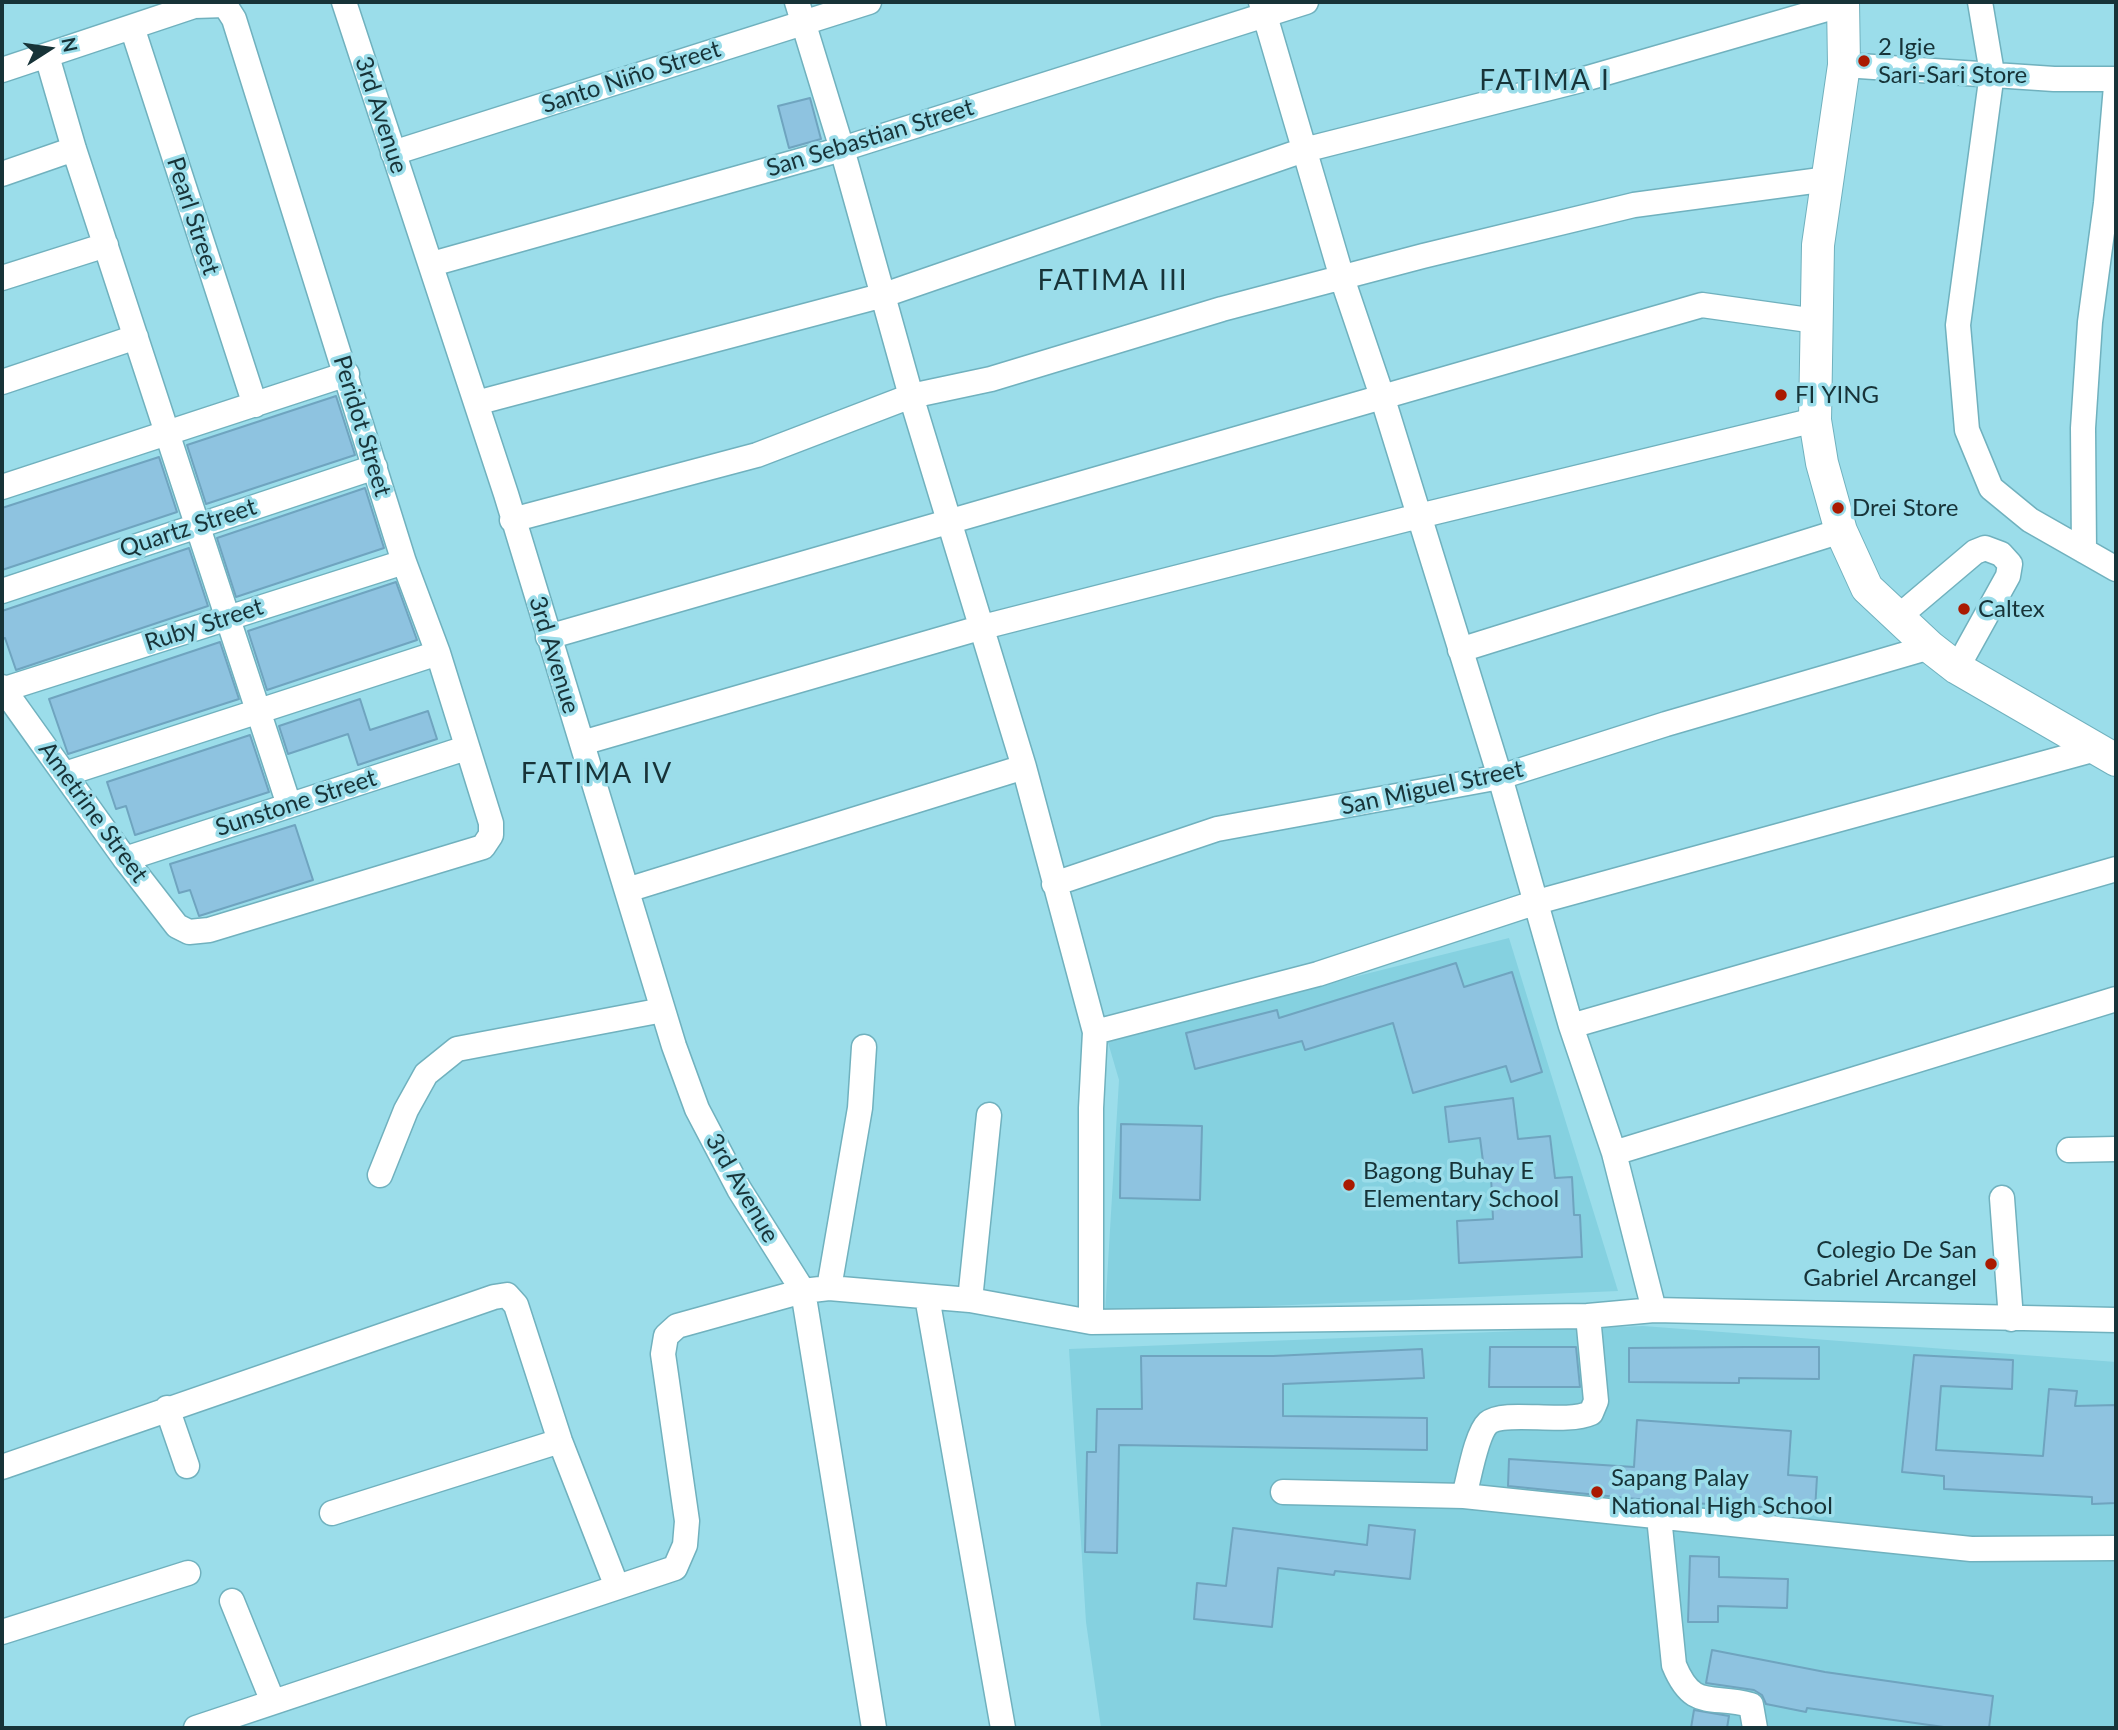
<!DOCTYPE html>
<meta charset="utf-8">
<style>
body{margin:0}
#map{position:relative;width:2118px;height:1730px;overflow:hidden;background:#9bddea;font-family:Lato,sans-serif}
canvas{display:block}
.frame{position:absolute;inset:0;border:4px solid #173338;pointer-events:none}
.north{position:absolute;left:14px;top:14px;width:70px;height:70px;-webkit-text-stroke:5px #9bddea;paint-order:stroke;rotate:78deg;font-size:19px;font-weight:700;line-height:28px;text-align:center;color:#173338}
.north::after{content:'';display:block;margin:auto;width:24px;height:32px;background:#173338;clip-path:polygon(50% 0,100% 100%,50% 72%,0 100%)}
</style>
<div id="map">
<canvas width="2118" height="1730"></canvas>
<div class="frame"></div>
<div class="north">N</div>
</div>
<script>
const context = document.querySelector('canvas').getContext('2d');
context.lineJoin = 'round';
function fillPath(path, color) { context.fillStyle = color; context.fill(path, 'evenodd'); }
function stroke(path, color, width, dash) { context.strokeStyle = color; context.lineWidth = width; context.lineCap = dash ? 'butt' : 'round'; context.setLineDash(dash || []); context.stroke(path); }
function drawText(font, color, halo, rows, align = 'center') {
  context.font = font + ' Lato,sans-serif'; context.lineWidth = 7; context.setLineDash([]); context.textBaseline = 'middle'; context.strokeStyle = halo; context.fillStyle = color; for (const [text, x, y, turn = 0] of rows) {
    context.save(); context.translate(x, y); context.rotate((+turn || 0) * Math.PI / 180); context.textAlign = isNaN(turn) ? turn : align; if (halo) context.strokeText(text, 0, 0); context.fillText(text, 0, 0); context.restore();
  }
}
const built = new Path2D(`
 M 1509,938 L 1618,1291 L 1105,1313 L 1119,1080 L 1107,1039 Z
 M 1643,1326 L 2116,1362 L 2116,1728 L 1101,1728 L 1086,1622 L 1069,1349 Z`);
const building = new Path2D(`
 M 810,98 L 821,139 L 789,148 L 778,106 Z
 M 336,396 L 355,455 L 206,504 L 187,445 Z
 M 159,457 L 177,512 L 2,570 L 2,508 Z
 M 365,488 L 384,548 L 236,597 L 217,538 Z
 M 189,548 L 208,606 L 16,670 L 5,638 L 2,639 L 2,611 Z
 M 396,582 L 417,640 L 267,690 L 248,631 Z
 M 220,642 L 239,699 L 68,754 L 49,699 Z
 M 360,699 L 370,730 L 428,711 L 437,739 L 358,765 L 348,734 L 288,754 L 279,726 Z
 M 250,735 L 269,792 L 135,835 L 126,806 L 116,809 L 107,782 Z
 M 295,825 L 313,880 L 199,916 L 190,890 L 179,893 L 170,864 Z
 M 1456,963 L 1464,987 L 1512,972 L 1542,1072 L 1511,1082 L 1506,1066 L 1413,1093 L 1393,1023 L 1305,1050 L 1302,1041 L 1195,1069 L 1186,1033 L 1277,1010 L 1279,1018 Z
 M 1513,1098 L 1518,1139 L 1550,1136 L 1555,1178 L 1572,1177 L 1574,1215 L 1580,1215 L 1582,1257 L 1459,1263 L 1457,1221 L 1493,1219 L 1491,1176 L 1485,1177 L 1480,1138 L 1449,1142 L 1445,1107 Z
 M 1121,1124 L 1202,1126 L 1200,1200 L 1120,1198 Z
 M 1490,1347 L 1576,1347 L 1580,1387 L 1489,1387 Z
 M 1746,1347 L 1819,1347 L 1819,1379 L 1739,1378 L 1739,1383 L 1629,1382 L 1629,1348 Z
 M 1422,1349 L 1424,1378 L 1283,1384 L 1283,1416 L 1427,1418 L 1427,1450 L 1119,1445 L 1117,1553 L 1085,1552 L 1087,1452 L 1096,1452 L 1097,1409 L 1142,1409 L 1141,1356 L 1273,1356 Z
 M 1914,1355 L 2013,1360 L 2012,1389 L 1941,1386 L 1936,1450 L 2043,1456 L 2049,1389 L 2077,1391 L 2075,1406 L 2116,1405 L 2116,1503 L 2092,1504 L 2092,1497 L 1944,1489 L 1944,1476 L 1902,1472 Z
 M 1637,1420 L 1791,1431 L 1788,1475 L 1817,1477 L 1815,1510 L 1657,1501 L 1508,1486 L 1509,1459 L 1634,1467 Z
 M 1369,1525 L 1415,1530 L 1410,1579 L 1335,1571 L 1334,1575 L 1278,1568 L 1272,1627 L 1194,1619 L 1197,1583 L 1226,1586 L 1233,1528 L 1367,1545 Z
 M 1690,1556 L 1719,1557 L 1719,1577 L 1788,1579 L 1787,1608 L 1718,1606 L 1718,1622 L 1688,1622 Z
 M 1712,1650 L 1825,1672 L 1993,1696 L 1989,1728 L 1951,1728 L 1807,1708 L 1806,1712 L 1766,1704 L 1762,1695 L 1754,1690 L 1706,1683 Z
 M 1694,1710 L 1729,1716 L 1727,1728 L 1691,1728 Z`);
const minor = new Path2D(`
 M 344,2 L 506,494 L 674,1046 L 697,1109 L 739,1189 L 803,1291 L 874,1728
 M 797,2 L 842,149 L 911,396 L 1024,767 L 1095,1032 L 1091,1108 L 1091,1322
 M 1261,2 L 1342,278 L 1383,399 L 1500,777 L 1571,1026 L 1614,1153 L 1654,1310
 M 1980,2 L 1992,73 L 1958,325 L 1967,430 L 1991,488 L 2030,520 L 2116,569
 M 132,27 L 255,405
 M 47,56 L 74,149 L 289,805
 M 1844,65 L 2054,79 L 2116,79
 M 2,70 L 194,6 L 225,5 L 234,19 L 404,562 L 438,653 L 491,823 L 491,835 L 483,847 L 209,930 L 189,932 L 177,926 L 125,859 L 2,687
 M 393,153 L 869,2
 M 2,174 L 74,149
 M 432,264 L 842,149 L 1306,2
 M 2,278 L 106,245
 M 2,382 L 136,337
 M 476,403 L 884,295 L 1304,150 L 1581,80 L 1844,4
 M 2,487 L 347,374
 M 512,520 L 757,455 L 911,396 L 991,379 L 1222,309 L 1423,256 L 1634,205 L 1828,179
 M 2084,551 L 2083,428 L 2090,322 L 2106,203 L 2116,86
 M 2,591 L 375,467
 M 1897,618 L 1975,552 L 1985,548 L 2001,554 L 2010,564 L 2008,576 L 1957,668
 M 548,637 L 1702,305 L 1816,321
 M 1460,650 L 1841,531
 M 5,689 L 404,562
 M 582,743 L 983,627 L 1419,516 L 1815,420
 M 65,774 L 438,653
 M 125,859 L 466,748
 M 1054,884 L 1217,829 L 1500,777 L 1666,724 L 1930,647
 M 627,890 L 1024,767
 M 1571,1026 L 2116,869
 M 1095,1032 L 1318,974 L 1537,902 L 2096,749
 M 2069,1150 L 2116,1149
 M 1614,1153 L 2116,999
 M 380,1175 L 406,1110 L 426,1074 L 457,1049 L 663,1010
 M 2002,1198 L 2011,1319
 M 829,1288 L 860,1108 L 864,1047
 M 927,1297 L 1003,1728
 M 970,1300 L 989,1115
 M 167,1408 L 187,1466
 M 2,1467 L 494,1297 L 507,1295 L 516,1305 L 560,1441 L 617,1587
 M 1283,1492 L 1464,1496 L 1971,1549 L 2116,1548
 M 1464,1496 C 1469,1479 1476,1434 1488,1423 C 1505,1409 1564,1425 1591,1413 L 1596,1401 L 1588,1316
 M 332,1513 L 560,1441
 M 1659,1517 L 1674,1665 C 1693,1711 1710,1694 1751,1705 L 1755,1728
 M 232,1601 L 273,1702
 M 2,1632 L 188,1573
 M 196,1728 L 675,1568 L 685,1545 L 687,1521 L 663,1354 L 666,1336 L 677,1326 L 803,1291 L 829,1288 L 970,1300 L 1091,1322 L 1588,1316 L 1654,1310 L 2116,1320`);
const major = new Path2D(`
 M 1843,2 L 1844,65 L 1818,245 L 1815,420 L 1822,463 L 1841,531 L 1867,588 L 1930,647 L 1957,668 L 2116,760`);
const markers = [
 [1864,61,7,"#aa1a01"],
 [1781,395,7,"#aa1a01"],
 [1838,508,7,"#aa1a01"],
 [1964,609,7,"#aa1a01"],
 [1349,1185,7,"#aa1a01"],
 [1991,1264,7,"#aa1a01"],
 [1597,1492,7,"#aa1a01"]
];
const poiNames = [
 ["2 Igie",1878,47],
 ["Sari-Sari Store",1878,75],
 ["FI YING",1795,395],
 ["Drei Store",1852,508],
 ["Caltex",1978,609],
 ["Bagong Buhay E",1363,1171],
 ["Elementary School",1363,1199],
 ["Colegio De San",1977,1250,"right"],
 ["Gabriel Arcangel",1977,1278,"right"],
 ["Sapang Palay",1611,1478],
 ["National High School",1611,1506]
];
const streetNames = [
 ["Santo Niño Street",631,77,-18],
 ["3rd Avenue",381,115,72],
 ["San Sebastian Street",870,138,-17],
 ["Pearl Street",193,216,72],
 ["Peridot Street",362,426,73],
 ["Quartz Street",188,528,-18],
 ["Ruby Street",204,625,-18],
 ["3rd Avenue",554,655,73],
 ["San Miguel Street",1432,788,-12],
 ["Sunstone Street",296,803,-18],
 ["Ametrine Street",93,812,54],
 ["3rd Avenue",742,1188,60]
];
const quarterNames = [
 ["FATIMA I",1545,81],
 ["FATIMA III",1113,281],
 ["FATIMA IV",597,774]
];
fillPath(built, '#85d1e0');
fillPath(building, '#8ec3e0');
stroke(building, '#6fa4bf', 2);
stroke(minor, '#70b1be', 27);
stroke(major, '#70b1be', 34);
stroke(minor, '#fff', 24);
stroke(major, '#fff', 32);
for (const [x, y, r, color] of markers) { const dot = new Path2D(); dot.arc(x, y, r, 0, 2 * Math.PI); context.fillStyle = color; context.fill(dot); stroke(dot, '#9bddea', 2.5); }
drawText('24px', '#173338', '#9bddea', poiNames, 'left');
drawText('24px', '#173338', '#9bddea', streetNames);
context.letterSpacing = '2px';
drawText('28px', '#173338', '#9bddea', quarterNames);
context.letterSpacing = '0px';
</script>
